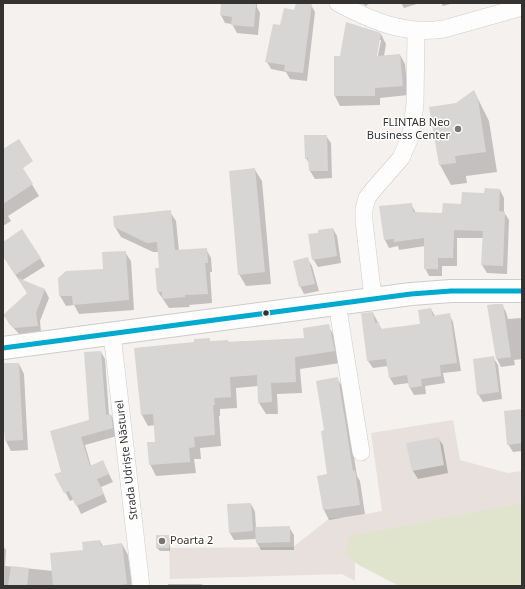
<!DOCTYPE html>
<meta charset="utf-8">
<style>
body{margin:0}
#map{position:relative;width:525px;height:589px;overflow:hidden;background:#f4f1ef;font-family:"Noto Sans",sans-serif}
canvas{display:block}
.frame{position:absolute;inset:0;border:4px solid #353332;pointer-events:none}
</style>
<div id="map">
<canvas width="525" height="589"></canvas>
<div class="frame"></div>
</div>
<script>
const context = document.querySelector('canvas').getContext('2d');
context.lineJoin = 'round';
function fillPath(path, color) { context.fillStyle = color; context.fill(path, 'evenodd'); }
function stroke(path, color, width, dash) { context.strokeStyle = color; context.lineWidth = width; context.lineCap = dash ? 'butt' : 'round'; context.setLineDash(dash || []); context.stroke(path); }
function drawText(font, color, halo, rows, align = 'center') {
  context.font = font + ' "Noto Sans",sans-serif'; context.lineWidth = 3; context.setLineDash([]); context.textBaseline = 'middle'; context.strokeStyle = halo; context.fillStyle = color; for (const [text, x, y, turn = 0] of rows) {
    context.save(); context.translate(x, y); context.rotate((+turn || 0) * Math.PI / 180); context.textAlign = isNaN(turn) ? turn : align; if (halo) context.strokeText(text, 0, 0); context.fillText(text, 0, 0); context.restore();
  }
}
const built = new Path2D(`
 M 453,420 L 460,460 L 508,473 L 522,471 L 522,586 L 355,548 L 355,581 L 342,574 L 170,579 L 169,548 L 156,548 L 156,535 L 169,535 L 170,548 L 293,547 L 330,518 L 344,518 L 382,511 L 371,433 Z`);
const green = new Path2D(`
 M 522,503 L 522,586 L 399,586 L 357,564 L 344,552 L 350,536 Z`);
const shadow = new Path2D(`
 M 222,3 L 257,3 L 257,7 L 260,13 L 258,35 L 237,33 L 232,24 L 225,23 L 221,15 Z
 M 297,3 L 307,3 L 311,5 L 315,12 L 307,81 L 290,79 L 286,72 L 271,69 L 267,62 L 281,26 L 295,11 Z
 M 361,3 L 370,3 L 366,6 Z
 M 401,3 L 420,3 L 404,8 Z
 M 441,3 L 454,3 L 443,6 Z
 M 381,34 L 386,44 L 384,56 L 400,55 L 405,64 L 408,95 L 380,98 L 380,105 L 340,106 L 335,96 L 335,57 L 341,57 ZM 379,40 L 381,40 L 377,61 L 375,60 Z
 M 474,91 L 489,121 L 497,172 L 466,176 L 467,183 L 451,185 L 440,165 L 430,108 L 457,104 Z
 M 326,136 L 331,143 L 332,178 L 315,179 L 310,171 L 310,165 L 306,158 Z
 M 255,170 L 262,181 L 271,284 L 246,286 L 239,274 Z
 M 25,173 L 39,196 L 8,216 L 11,221 L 3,226 L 3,187 Z
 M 500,190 L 504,198 L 504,212 L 509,220 L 507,274 L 487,273 L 482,265 L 484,238 L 457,238 L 457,266 L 442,266 L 442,276 L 429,276 L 425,268 L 425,246 L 399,250 L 398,246 L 389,248 L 385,240 L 411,204 L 416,213 L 443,214 L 485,194 Z
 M 170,212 L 176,221 L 179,251 L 206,249 L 211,258 L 212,272 L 210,272 L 212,303 L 189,305 L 190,307 L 169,308 L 158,292 L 160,269 L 159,252 L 153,252 L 121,237 L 115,227 Z
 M 333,229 L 337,236 L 341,263 L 318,267 L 313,259 L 320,234 Z
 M 3,243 L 40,258 L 45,266 L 21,281 L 45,290 L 49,298 L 40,321 L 41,333 L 20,335 L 9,323 L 4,315 L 28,294 L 3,256 Z
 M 125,252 L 131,261 L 134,310 L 79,314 L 74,305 L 66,306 L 60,296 L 59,279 L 104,270 Z
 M 307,258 L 312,266 L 319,291 L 304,294 L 300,286 Z
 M 502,305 L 506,312 L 508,319 L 522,318 L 522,359 L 514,360 L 515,365 L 501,367 L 497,359 Z
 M 431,309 L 435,316 L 449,314 L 453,322 L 461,371 L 443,373 L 445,383 L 425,386 L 426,394 L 414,395 L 410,388 L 409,383 L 394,385 L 390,378 L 388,366 L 373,368 L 368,361 L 373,313 L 382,330 L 421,324 Z
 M 328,326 L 335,337 L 340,363 L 300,369 L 302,393 L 277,394 L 278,414 L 266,414 L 259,403 L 258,386 L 236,388 L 237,408 L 220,409 L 220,416 L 219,416 L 221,446 L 200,448 L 201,459 L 194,459 L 196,473 L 156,476 L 150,464 L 156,443 L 155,425 L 148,426 L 142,415 L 195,343 L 209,339 L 210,342 L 228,341 L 229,342 L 305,339 Z
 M 101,352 L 105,359 L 109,415 L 111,415 L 115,422 L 117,436 L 85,445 L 91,466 L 103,462 L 113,482 L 101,487 L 107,502 L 81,514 L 74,499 L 70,501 L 56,475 L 63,472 L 51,432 L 90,421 Z
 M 493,357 L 498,365 L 502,399 L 483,402 L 478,394 Z
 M 3,364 L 19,364 L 24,374 L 28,450 L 11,451 L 6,441 L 5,429 L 3,429 Z
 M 337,378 L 343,388 L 357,476 L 360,481 L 365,514 L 329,520 L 324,510 L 318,477 L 328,475 Z
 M 522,410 L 522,451 L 513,452 L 508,444 Z
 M 438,438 L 443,445 L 448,473 L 418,479 L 413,471 L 408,444 Z
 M 251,504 L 255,512 L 256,528 L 289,527 L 294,535 L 294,550 L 261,550 L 257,543 L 257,539 L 234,540 L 230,533 Z
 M 168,536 L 170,539 L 170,551 L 160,551 L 157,548 Z
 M 100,541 L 103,546 L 122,544 L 128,555 L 132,586 L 3,586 L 3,546 L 6,550 L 5,566 L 53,571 Z
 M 168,584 L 202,584 L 203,586 L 168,586 Z`);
const building = new Path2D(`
 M 221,3 L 256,4 L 254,27 L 231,25 L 232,17 L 220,15 Z
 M 296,3 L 312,3 L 303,73 L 284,71 L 285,65 L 265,62 L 273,24 L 280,25 L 284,8 L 294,10 Z
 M 346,22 L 381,33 L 377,56 L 400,54 L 403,86 L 375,88 L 375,96 L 334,96 L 334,56 L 340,56 Z
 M 474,90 L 478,99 L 486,152 L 455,156 L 456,163 L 439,165 L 429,107 L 456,103 Z
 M 304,135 L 327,135 L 328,171 L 309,171 L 308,158 L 305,159 Z
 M 19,139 L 33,161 L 23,168 L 33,184 L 3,204 L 3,149 Z
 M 255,168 L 265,272 L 238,275 L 229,171 Z
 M 485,188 L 500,189 L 499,211 L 505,212 L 503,266 L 481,265 L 483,231 L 454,230 L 453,258 L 438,258 L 438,269 L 424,269 L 424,238 L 394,242 L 394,239 L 384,240 L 379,206 L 412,203 L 413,212 L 442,213 L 443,203 L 461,204 L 462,192 L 484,193 Z
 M 171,210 L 175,250 L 207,248 L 208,263 L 205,263 L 208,294 L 185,295 L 185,297 L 162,299 L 162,292 L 157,292 L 155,268 L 159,268 L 157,242 L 147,243 L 114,227 L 113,216 Z
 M 333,228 L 337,256 L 312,260 L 308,234 L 318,233 L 318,230 Z
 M 22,229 L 41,258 L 15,275 L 3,256 L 3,242 Z
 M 126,251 L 129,300 L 73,305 L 72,296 L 59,296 L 58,278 L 66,271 L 103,269 L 102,252 Z
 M 308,257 L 315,284 L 299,287 L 293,261 Z
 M 18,278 L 45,289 L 36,313 L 38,326 L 14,328 L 3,315 L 27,293 Z
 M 495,304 L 503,304 L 511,357 L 496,359 L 487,305 Z
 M 431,308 L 433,316 L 450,313 L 457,363 L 440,365 L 441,376 L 421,379 L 422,386 L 409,388 L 407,375 L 389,378 L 386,359 L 367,361 L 361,313 L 373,312 L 375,323 L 379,322 L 380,329 L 420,324 L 418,310 Z
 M 329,324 L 335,351 L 295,357 L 296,382 L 271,383 L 272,402 L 258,403 L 257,375 L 230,377 L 231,397 L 214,398 L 215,405 L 213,405 L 215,435 L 194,437 L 195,447 L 189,448 L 190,462 L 149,465 L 147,442 L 155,442 L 153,414 L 141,415 L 134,348 L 194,342 L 194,339 L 210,338 L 210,341 L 228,340 L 228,342 L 304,338 L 303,328 Z
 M 101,351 L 106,415 L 111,414 L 113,428 L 81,437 L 90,466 L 103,460 L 109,474 L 97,479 L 104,494 L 76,506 L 69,491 L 64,493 L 54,474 L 61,472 L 50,431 L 89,420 L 84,352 Z
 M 494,356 L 499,392 L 477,395 L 473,359 Z
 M 3,363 L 19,363 L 23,440 L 5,441 L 3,419 Z
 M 338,377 L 353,471 L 355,470 L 360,505 L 323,510 L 317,476 L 327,474 L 321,431 L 324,430 L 316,381 Z
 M 522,409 L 522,443 L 507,445 L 504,411 Z
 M 439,437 L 444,465 L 412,471 L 406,443 Z
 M 251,503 L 253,531 L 229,533 L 227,504 Z
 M 290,526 L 290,542 L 256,543 L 255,527 Z
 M 156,535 L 169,535 L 169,548 L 156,548 Z
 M 100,540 L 101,546 L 122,543 L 127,584 L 109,586 L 53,586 L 50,553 L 83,550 L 82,542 Z
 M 11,566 L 29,568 L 27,586 L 8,586 Z`);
const minor = new Path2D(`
 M 338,3 C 372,21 404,35 444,29 L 522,7
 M 373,298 L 364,221 L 364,209 L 367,198 L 373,190 L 401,158 L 411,135 L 415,104 L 416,31
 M 337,303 L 361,452
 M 112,334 L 141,586`);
const secondary = new Path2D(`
 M 3,348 L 411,294 L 451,291 L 522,291`);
const bus1 = new Path2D(`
 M 3,348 L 411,294 L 451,291 L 522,291`);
const markers = [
 [458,129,4,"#787674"],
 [266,313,3.5,"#353332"],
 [162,541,4,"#787674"]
];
const poiNames = [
 ["FLINTAB Neo",450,123],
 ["Business Center",450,136],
 ["Poarta 2",170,541,"left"]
];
const streetNames = [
 ["Strada Udriște Năsturel",127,460,-97]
];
fillPath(built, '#e8e0dc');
fillPath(green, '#e1e4cd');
fillPath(shadow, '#0003');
fillPath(building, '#d8d6d5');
stroke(minor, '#cecdcb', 18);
stroke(secondary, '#cecdcb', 24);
stroke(minor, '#fdfdfd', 17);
stroke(secondary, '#fdfdfd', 22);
stroke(bus1, '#00a9ce', 5);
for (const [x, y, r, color] of markers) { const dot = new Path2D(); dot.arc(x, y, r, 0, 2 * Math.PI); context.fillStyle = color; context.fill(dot); stroke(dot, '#fff', 1.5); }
drawText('11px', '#353332', '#fff', poiNames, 'right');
drawText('11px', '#353332', '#fff', streetNames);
</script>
